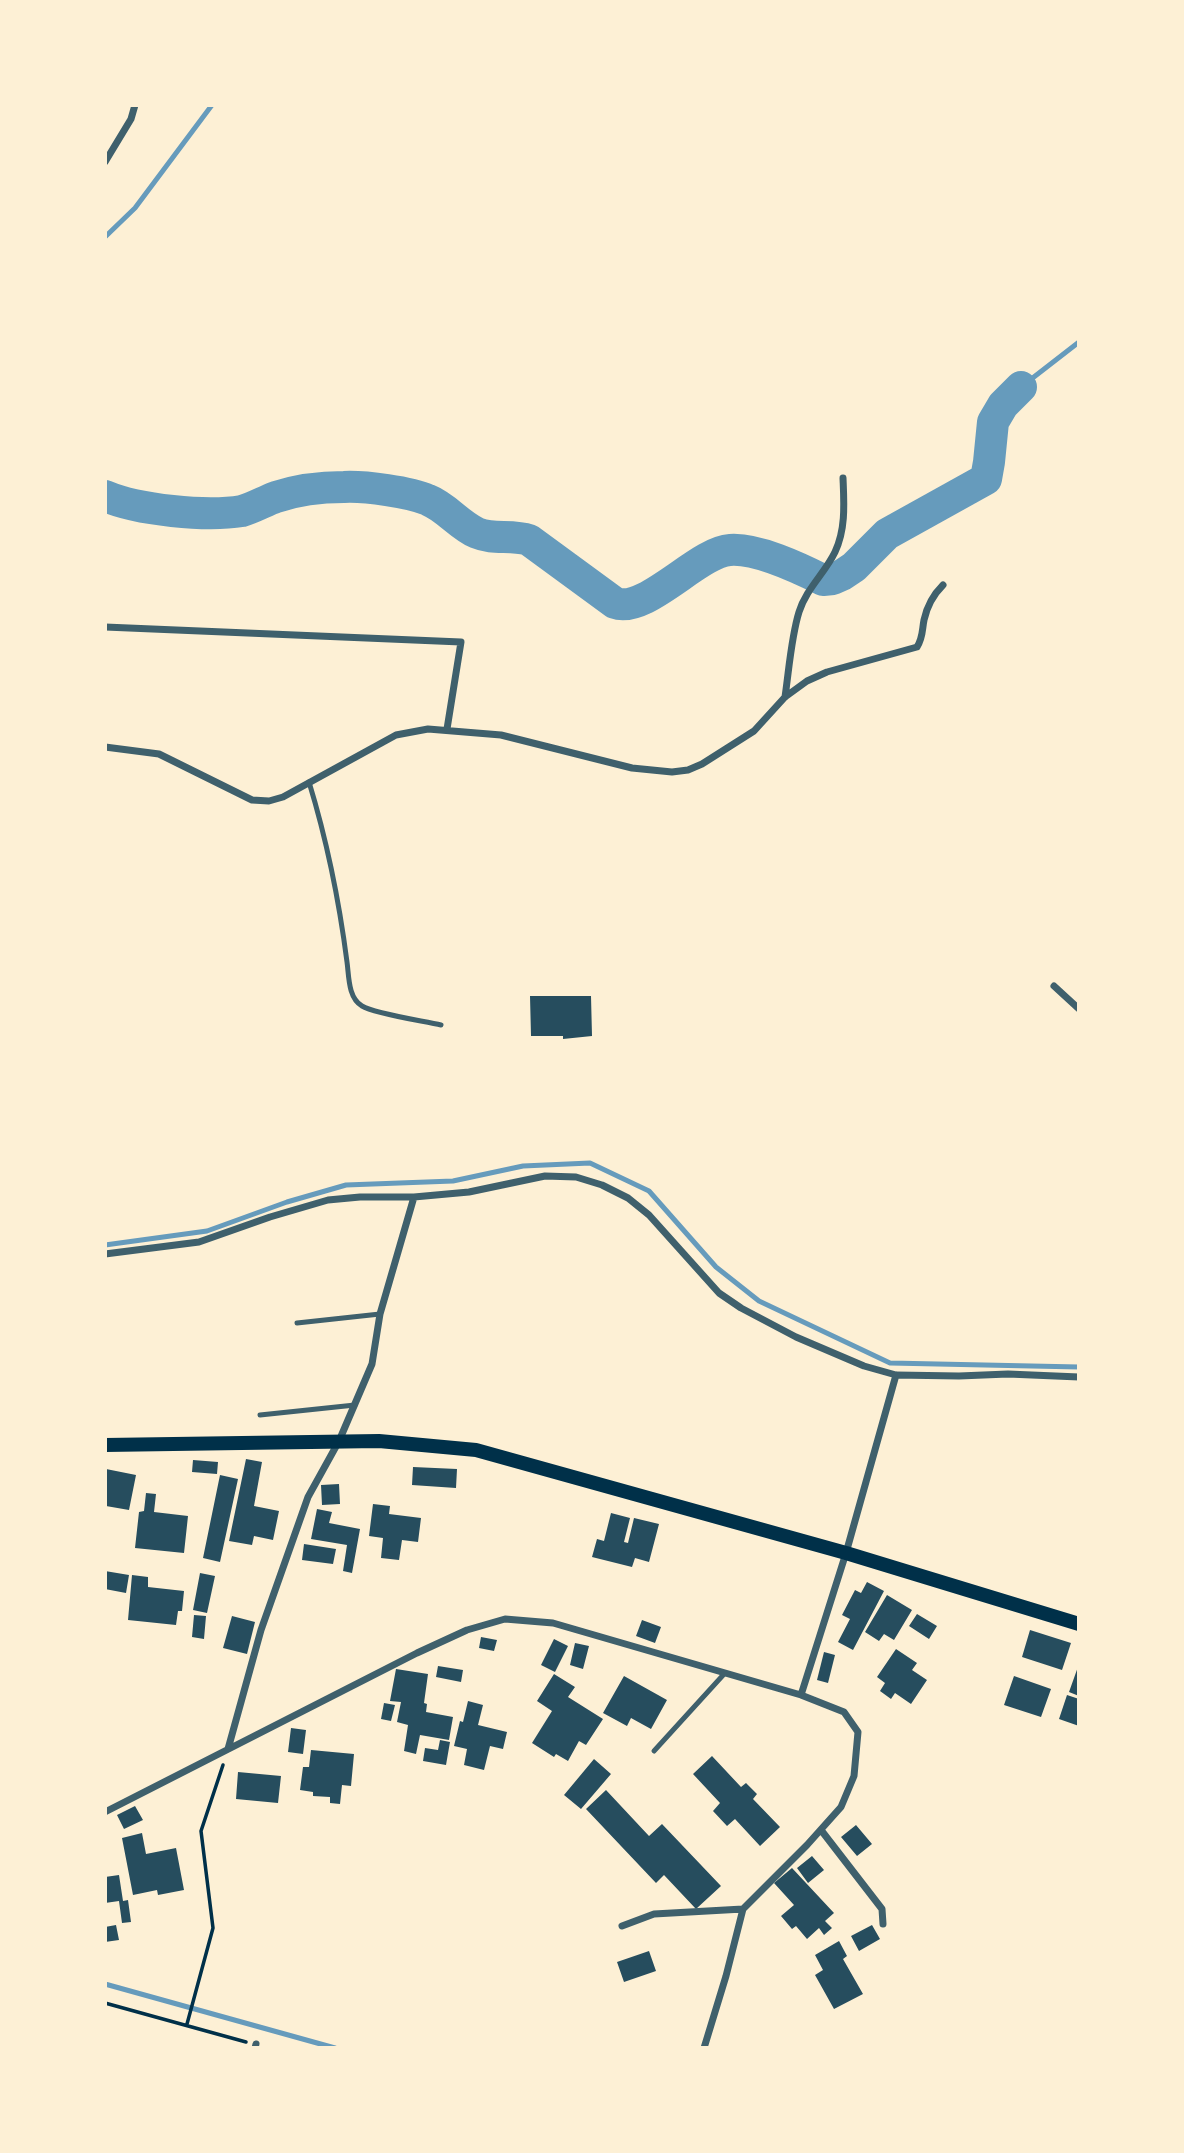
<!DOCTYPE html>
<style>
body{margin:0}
#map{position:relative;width:1184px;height:2153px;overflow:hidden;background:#fdf0d5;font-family:Inter,sans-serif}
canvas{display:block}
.frame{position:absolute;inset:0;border:107px solid #fdf0d5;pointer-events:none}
</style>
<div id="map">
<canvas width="1184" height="2153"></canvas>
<div class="frame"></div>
</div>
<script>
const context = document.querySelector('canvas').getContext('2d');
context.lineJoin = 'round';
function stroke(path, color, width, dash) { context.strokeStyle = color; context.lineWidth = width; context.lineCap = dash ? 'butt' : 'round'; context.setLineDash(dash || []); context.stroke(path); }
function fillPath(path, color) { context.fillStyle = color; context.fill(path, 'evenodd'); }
const stream = new Path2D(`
 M 105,237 L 135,208 L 212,105
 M 1021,387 L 1079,342
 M 105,1245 L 207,1231 L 287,1202 L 346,1185 L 453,1181 L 523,1166 L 590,1163 L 649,1191 L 716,1267 L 759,1301 L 890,1363 L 1079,1367
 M 105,1984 L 335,2048`);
const river = new Path2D(`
 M 105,496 C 138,510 206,517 242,511 C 253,508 265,501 276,497 C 297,490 322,487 344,487 C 365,486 410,492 428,500 C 446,507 459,525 477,533 C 493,540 512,534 529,540 L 615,603 C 646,614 698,552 730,550 C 757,548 799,568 823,580 L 833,579 L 842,575 L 854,567 L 887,534 L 986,479 L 989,462 L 993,422 L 1003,405 L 1021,387`);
const building = new Path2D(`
 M 530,996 L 591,996 L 592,1036 L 563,1039 L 563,1036 L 531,1036 Z
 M 246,1459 L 262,1462 L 254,1506 L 279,1511 L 273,1540 L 254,1536 L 252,1545 L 229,1541 Z
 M 193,1460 L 218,1462 L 217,1474 L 192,1472 Z
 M 413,1467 L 457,1469 L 456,1488 L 412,1485 Z
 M 106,1469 L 136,1475 L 129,1510 L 106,1506 Z
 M 220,1475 L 238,1479 L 220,1562 L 203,1558 Z
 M 339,1484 L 340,1504 L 322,1505 L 321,1485 Z
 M 146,1493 L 156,1494 L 154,1512 L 188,1516 L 184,1553 L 135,1548 L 139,1512 L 144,1511 Z
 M 373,1504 L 390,1506 L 389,1514 L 421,1518 L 418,1542 L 402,1540 L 399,1560 L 381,1558 L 383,1538 L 369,1536 Z
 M 317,1509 L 332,1512 L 329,1523 L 360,1529 L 352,1573 L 343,1571 L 347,1545 L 311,1539 Z
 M 611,1513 L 630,1518 L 624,1542 L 628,1543 L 634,1518 L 659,1524 L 649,1562 L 635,1558 L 632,1567 L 592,1557 L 597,1539 L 604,1541 Z
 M 304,1544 L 336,1549 L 333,1564 L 302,1560 Z
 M 105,1571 L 129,1575 L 126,1593 L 105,1589 Z
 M 200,1573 L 215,1576 L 207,1613 L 193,1610 Z
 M 132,1575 L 148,1577 L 148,1587 L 184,1591 L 182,1611 L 178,1611 L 176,1625 L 128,1620 Z
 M 867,1582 L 884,1591 L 853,1650 L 838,1642 L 850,1619 L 842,1615 L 855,1590 L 861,1593 Z
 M 887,1595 L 912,1610 L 894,1640 L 884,1634 L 879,1641 L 865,1632 Z
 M 917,1614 L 937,1626 L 929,1639 L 909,1626 Z
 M 194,1615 L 206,1616 L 204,1639 L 192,1637 Z
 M 232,1616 L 255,1622 L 247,1654 L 223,1648 Z
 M 642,1620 L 661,1627 L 655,1643 L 636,1636 Z
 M 1030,1630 L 1071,1643 L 1062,1670 L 1022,1657 Z
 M 481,1637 L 497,1640 L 494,1651 L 479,1648 Z
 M 554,1639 L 568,1646 L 555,1672 L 541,1665 Z
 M 575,1643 L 589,1646 L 583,1669 L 570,1665 Z
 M 896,1649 L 917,1663 L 912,1670 L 927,1680 L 911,1704 L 895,1693 L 891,1699 L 880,1691 L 885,1683 L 877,1677 Z
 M 824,1652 L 835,1655 L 828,1683 L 817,1680 Z
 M 1079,1664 L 1079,1696 L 1069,1692 Z
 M 438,1666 L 463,1670 L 461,1682 L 436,1677 Z
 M 396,1669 L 428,1674 L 424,1703 L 427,1704 L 426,1712 L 453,1717 L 449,1740 L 420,1735 L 416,1754 L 404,1751 L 408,1725 L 397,1722 L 401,1702 L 390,1701 Z
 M 554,1674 L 575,1687 L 568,1697 L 603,1719 L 586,1745 L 579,1741 L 568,1761 L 556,1754 L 554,1757 L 532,1743 L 552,1711 L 537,1701 Z
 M 624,1676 L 667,1700 L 651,1729 L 631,1718 L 627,1726 L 603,1713 Z
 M 1014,1676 L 1051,1689 L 1041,1717 L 1004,1705 Z
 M 1067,1695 L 1079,1699 L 1079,1726 L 1059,1719 Z
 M 468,1701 L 483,1705 L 478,1725 L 507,1732 L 503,1749 L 490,1746 L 484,1770 L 464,1765 L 467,1749 L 454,1746 L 460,1721 L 463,1722 Z
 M 384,1703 L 395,1705 L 391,1721 L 381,1719 Z
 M 291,1728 L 306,1730 L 303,1754 L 288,1752 Z
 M 440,1740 L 450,1742 L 446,1765 L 423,1761 L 425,1748 L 438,1750 Z
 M 311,1750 L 354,1754 L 351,1786 L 342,1785 L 340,1804 L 330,1803 L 330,1797 L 313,1796 L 313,1792 L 300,1790 L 303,1767 L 309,1767 Z
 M 712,1756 L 741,1787 L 746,1783 L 757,1794 L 753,1799 L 780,1827 L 760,1846 L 735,1819 L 727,1826 L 713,1811 L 720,1803 L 693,1774 Z
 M 594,1759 L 611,1774 L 581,1809 L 564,1795 Z
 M 238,1772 L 281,1776 L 278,1803 L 236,1799 Z
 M 606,1790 L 649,1836 L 662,1824 L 721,1886 L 696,1909 L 664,1875 L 656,1883 L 586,1809 Z
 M 135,1806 L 143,1820 L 124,1829 L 117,1815 Z
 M 856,1825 L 872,1844 L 857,1856 L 841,1837 Z
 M 142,1833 L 146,1854 L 176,1848 L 184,1890 L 158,1895 L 157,1890 L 133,1895 L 122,1838 Z
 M 812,1856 L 824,1870 L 808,1883 L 797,1868 Z
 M 792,1868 L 834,1913 L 825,1921 L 832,1928 L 824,1935 L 819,1928 L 807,1939 L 796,1926 L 792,1929 L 781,1916 L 794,1905 L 774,1883 Z
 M 119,1875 L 123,1901 L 128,1900 L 131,1922 L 122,1923 L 119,1901 L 105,1903 L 105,1877 Z
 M 116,1925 L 119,1940 L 105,1942 L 105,1927 Z
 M 872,1925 L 880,1939 L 859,1951 L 851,1936 Z
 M 839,1941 L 847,1956 L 843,1959 L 863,1994 L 834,2009 L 815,1975 L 823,1970 L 815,1955 Z
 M 649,1951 L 656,1971 L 624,1982 L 617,1962 Z`);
const path = new Path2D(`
 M 105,2003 L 246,2042
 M 187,2024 L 213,1928 L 201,1831 L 223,1765`);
const service = new Path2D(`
 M 309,782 C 327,841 339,900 347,962 C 349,976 348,998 362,1006 C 375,1014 424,1021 441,1025
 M 297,1323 L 380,1314
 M 260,1415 L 355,1405
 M 654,1751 L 725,1673`);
const minor = new Path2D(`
 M 105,162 L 131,119 L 135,105
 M 105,627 L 461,642 L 447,729
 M 785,697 C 789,670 791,638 799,612 C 806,589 825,573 835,552 C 846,529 844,503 843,478
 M 105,747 L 159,754 L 252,800 L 269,801 L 283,797 L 396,735 L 428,729 L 501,735 L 632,768 L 672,772 L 688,770 L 702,764 L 754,731 L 785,697 L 807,681 L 827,672 L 917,647 C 923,638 922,630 924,620 C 927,606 933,595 943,585
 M 1054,986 L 1079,1009
 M 105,1254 L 199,1242 L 270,1217 L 328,1200 L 360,1197 L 414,1197 L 469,1192 L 545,1176 L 576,1177 L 602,1185 L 628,1198 L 649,1215 L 719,1293 L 741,1308 L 796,1337 L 864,1366 L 896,1375 L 959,1376 L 1008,1374 L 1079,1377
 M 801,1695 L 846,1553 L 896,1375
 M 228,1749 L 261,1630 L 308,1497 L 339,1441 L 372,1364 L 380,1314 L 414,1197
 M 105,1812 L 417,1653 L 467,1630 L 505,1619 L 553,1623 L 801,1695 L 844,1712 L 858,1732 L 854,1776 L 841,1807 L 807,1845 L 743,1909 L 726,1976 L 704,2048
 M 821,1830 L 882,1909 L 883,1924
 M 622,1926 L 654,1914 L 743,1909
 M 255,2048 L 256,2044`);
const secondary = new Path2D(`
 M 105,1445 L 379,1441 L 476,1450 L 846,1553 L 1079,1624`);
stroke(stream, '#669bbc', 5);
stroke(river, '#669bbc', 32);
fillPath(building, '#264d5e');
stroke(path, '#003049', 3.5);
stroke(service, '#3f606c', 5);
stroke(minor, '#3f606c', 7);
stroke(secondary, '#003049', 14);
</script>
